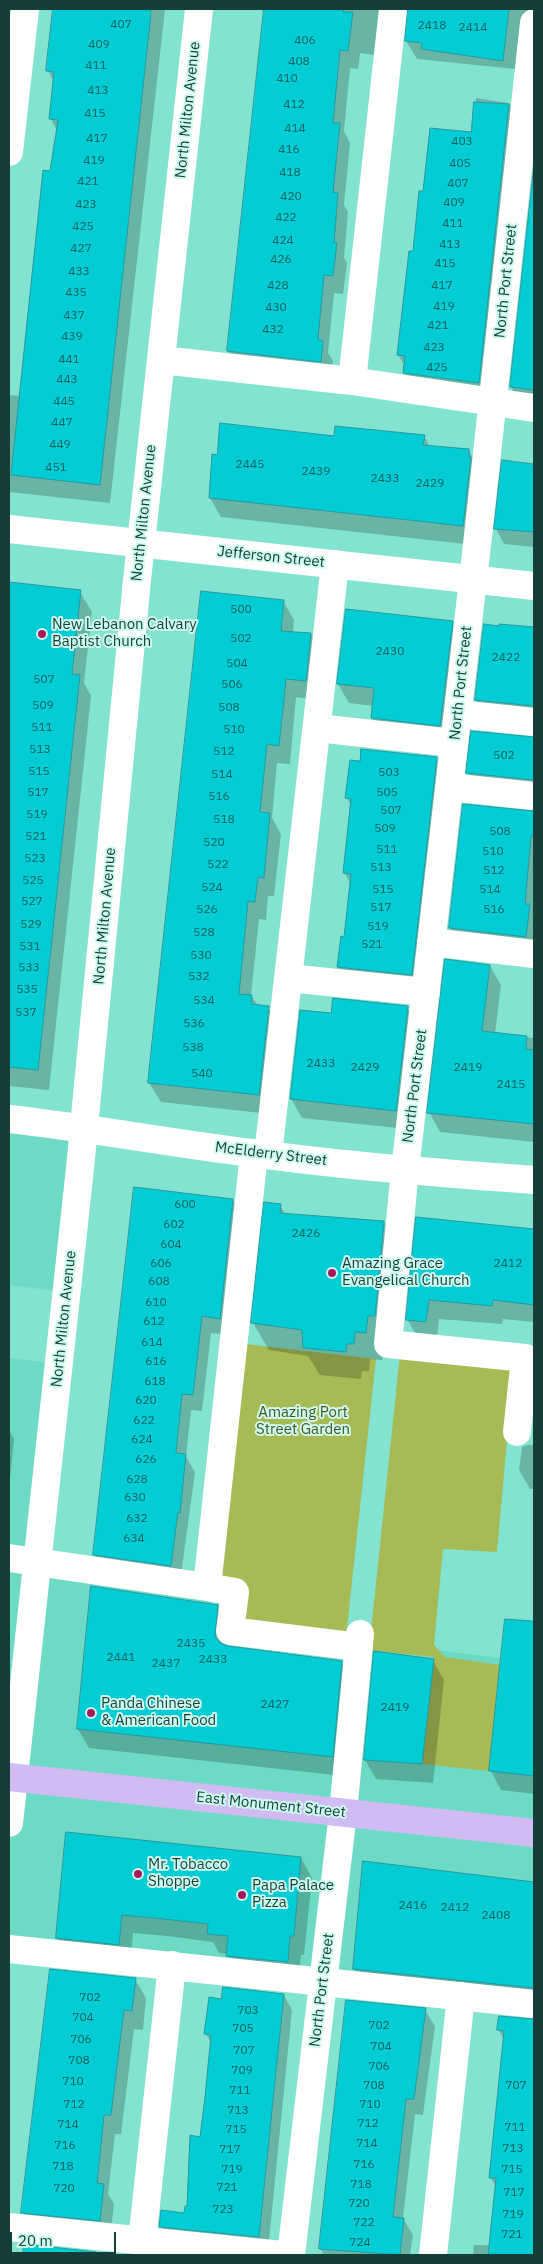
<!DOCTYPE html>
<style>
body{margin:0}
#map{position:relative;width:543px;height:2264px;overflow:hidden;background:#82e3d0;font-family:"IBM Plex Sans",sans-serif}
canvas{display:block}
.frame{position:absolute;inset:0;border:10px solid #143e37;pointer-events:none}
.scale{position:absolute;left:10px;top:2232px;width:106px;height:22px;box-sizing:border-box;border:2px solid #143e37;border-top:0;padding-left:6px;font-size:15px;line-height:18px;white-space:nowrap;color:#143e37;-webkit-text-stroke:4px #cdfaef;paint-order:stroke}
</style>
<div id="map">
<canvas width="543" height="2264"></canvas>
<div class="frame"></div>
<div class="scale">20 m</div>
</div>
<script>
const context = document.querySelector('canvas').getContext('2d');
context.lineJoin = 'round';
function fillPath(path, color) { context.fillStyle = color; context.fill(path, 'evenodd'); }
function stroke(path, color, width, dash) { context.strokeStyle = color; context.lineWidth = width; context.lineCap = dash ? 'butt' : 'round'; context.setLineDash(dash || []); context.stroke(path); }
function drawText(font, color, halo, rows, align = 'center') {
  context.font = font + ' "IBM Plex Sans",sans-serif'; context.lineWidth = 4; context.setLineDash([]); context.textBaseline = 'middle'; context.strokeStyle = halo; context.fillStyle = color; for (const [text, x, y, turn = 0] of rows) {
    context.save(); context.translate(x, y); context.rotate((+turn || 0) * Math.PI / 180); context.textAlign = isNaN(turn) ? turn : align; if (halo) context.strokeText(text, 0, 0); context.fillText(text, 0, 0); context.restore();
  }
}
const built = new Path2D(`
 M 9,1126 L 82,1135 L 65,1292 L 9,1285 Z
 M 9,1358 L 58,1364 L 38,1562 L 243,1585 L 240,1626 L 534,1662 L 534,1999 L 9,1949 Z`);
const green = new Path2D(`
 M 245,1344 L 376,1359 L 346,1637 L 239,1626 L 221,1583 Z
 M 400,1354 L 514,1363 L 497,1552 L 443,1549 L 434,1645 L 445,1657 L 500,1665 L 489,1771 L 422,1764 L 434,1657 L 369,1650 Z`);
const shadow = new Path2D(`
 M 54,9 L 165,9 L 110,503 L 9,492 L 9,395 L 21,396 L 57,131 L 51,119 L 54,82 L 48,71 Z
 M 266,9 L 534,9 L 534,30 L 525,70 L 417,59 L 406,41 L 408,12 L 405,11 L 384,56 L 360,53 L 358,69 L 350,68 L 344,131 L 350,143 L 344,205 L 348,212 L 344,258 L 347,263 L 343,294 L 334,293 L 328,353 L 333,361 L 330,380 L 238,370 L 228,351 Z
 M 476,98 L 509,103 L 518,120 L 488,399 L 414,389 L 404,372 L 405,366 L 398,355 L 424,192 L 472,133 Z
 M 534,176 L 534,404 L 519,400 L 511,387 Z
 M 424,436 L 430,447 L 469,451 L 480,470 L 474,545 L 221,517 L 210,498 L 214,456 L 335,437 Z
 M 503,462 L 534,465 L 534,547 L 504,544 L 496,529 Z
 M 9,583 L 80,592 L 92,612 L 84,683 L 91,696 L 49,1090 L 9,1086 Z
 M 283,601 L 294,620 L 293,633 L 311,634 L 322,653 L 316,700 L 296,697 L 290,764 L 277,763 L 272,818 L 281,834 L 274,896 L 268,896 L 266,920 L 259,919 L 251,995 L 258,1006 L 268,1007 L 279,1027 L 270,1114 L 161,1102 L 149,1083 Z
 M 452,622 L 463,641 L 451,744 L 383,737 L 372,718 L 374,706 L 349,703 L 338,684 Z
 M 500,625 L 534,628 L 534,719 L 484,714 L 476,700 Z
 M 533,739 L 534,793 L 476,787 L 468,773 Z
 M 436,758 L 444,772 L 419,989 L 346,981 L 338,967 L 346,938 L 351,885 L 345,873 L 351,806 L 347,798 L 361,762 Z
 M 534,812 L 533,950 L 457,941 L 450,928 Z
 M 490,966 L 501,985 L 495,1034 L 534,1038 L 534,1142 L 440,1132 L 429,1112 Z
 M 407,1007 L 418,1026 L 407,1129 L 302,1118 L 291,1099 L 332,1014 Z
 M 233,1200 L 242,1217 L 229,1335 L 211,1333 L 202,1411 L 191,1410 L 186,1457 L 195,1472 L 180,1582 L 104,1571 L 94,1554 Z
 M 280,1205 L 285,1214 L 384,1222 L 399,1250 L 382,1360 L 370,1359 L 369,1371 L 362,1371 L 361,1379 L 320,1375 L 308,1356 L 269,1350 L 253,1323 Z
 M 417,1218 L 534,1231 L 534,1322 L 503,1319 L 502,1324 L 439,1319 L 437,1340 L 418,1338 L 407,1319 Z
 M 9,1430 L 14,1439 L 9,1489 Z
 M 527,1445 L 534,1445 L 534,1489 L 530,1489 L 519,1470 L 522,1447 Z
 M 217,1606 L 228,1625 L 226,1648 L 341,1662 L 352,1681 L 343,1776 L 89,1748 L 78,1729 Z
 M 506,1620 L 534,1623 L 534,1794 L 501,1790 L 491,1771 Z
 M 433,1661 L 444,1680 L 433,1783 L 376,1779 L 365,1760 Z
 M 68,1833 L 301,1858 L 312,1878 L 304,1955 L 301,1955 L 298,1981 L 238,1975 L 227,1954 L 219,1953 L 213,1942 L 167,1936 L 133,1933 L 130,1964 L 68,1957 L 57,1938 Z
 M 364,1862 L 534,1882 L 534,2006 L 365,1988 L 354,1969 Z
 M 135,1979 L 146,1998 L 143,2030 L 134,2029 L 121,2134 L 115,2134 L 108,2194 L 114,2204 L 110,2239 L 34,2231 L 23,2212 Z
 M 284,1995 L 292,2010 L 268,2251 L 169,2241 L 161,2226 L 185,2214 L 201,2138 L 212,2044 L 206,2034 L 222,2000 Z
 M 425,2010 L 435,2026 L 423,2115 L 415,2114 L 403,2218 L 413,2235 L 410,2255 L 324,2255 L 320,2248 Z
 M 500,2017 L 534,2019 L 534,2255 L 473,2255 L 474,2245 L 490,2245 L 496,2187 L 490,2177 L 504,2040 L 498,2029 Z
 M 25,2246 L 119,2255 L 24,2255 Z`);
const building = new Path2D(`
 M 53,9 L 150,9 L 151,13 L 100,485 L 11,475 L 43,170 L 50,171 L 58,120 L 49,119 L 54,72 L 46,71 Z
 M 264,9 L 344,9 L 343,12 L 353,12 L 348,51 L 340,50 L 333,123 L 340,123 L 333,192 L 338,193 L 334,243 L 337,243 L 333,276 L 324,275 L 318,339 L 323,341 L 321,362 L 227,351 Z
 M 408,9 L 509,9 L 503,61 L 421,49 L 422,43 L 405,41 Z
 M 474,102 L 509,104 L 479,383 L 403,373 L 405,356 L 397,355 L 409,251 L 413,251 L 419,191 L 423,191 L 430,128 L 471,132 Z
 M 534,165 L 534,390 L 510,387 Z
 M 220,423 L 334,436 L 335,426 L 425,435 L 423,445 L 469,449 L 469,457 L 471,457 L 463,526 L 209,498 L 212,454 L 217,455 Z
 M 502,460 L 534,464 L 534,532 L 494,529 Z
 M 9,582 L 81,590 L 72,674 L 80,675 L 38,1070 L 9,1067 Z
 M 201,591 L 284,600 L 281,631 L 311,633 L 306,681 L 286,679 L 279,746 L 267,744 L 260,812 L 270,813 L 264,878 L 258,877 L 255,902 L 248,901 L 239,994 L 252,995 L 251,1004 L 269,1006 L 259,1095 L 148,1083 Z
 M 346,609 L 453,621 L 440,726 L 371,718 L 374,688 L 337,684 Z
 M 484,624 L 499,626 L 499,624 L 534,627 L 534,706 L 475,700 Z
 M 471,731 L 534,737 L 534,780 L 466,773 Z
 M 361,749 L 437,757 L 412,975 L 337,967 L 341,936 L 344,937 L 351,874 L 343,873 L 351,799 L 345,798 L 350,760 L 360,761 Z
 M 463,804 L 534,811 L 534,836 L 531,836 L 525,904 L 530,904 L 526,937 L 449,928 Z
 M 445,959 L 490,965 L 482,1031 L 527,1036 L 526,1049 L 534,1050 L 534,1124 L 427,1113 Z
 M 333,998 L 408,1006 L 396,1111 L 290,1099 L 300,1010 L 331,1013 Z
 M 134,1187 L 233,1199 L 220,1319 L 202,1316 L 193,1395 L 182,1394 L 176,1453 L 186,1454 L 180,1513 L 178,1512 L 171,1566 L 93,1555 Z
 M 264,1202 L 281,1204 L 280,1213 L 384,1221 L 375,1316 L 368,1316 L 366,1333 L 355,1332 L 354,1344 L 347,1344 L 346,1352 L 303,1348 L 302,1330 L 251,1323 Z
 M 416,1217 L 534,1229 L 534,1305 L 493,1300 L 492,1306 L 429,1300 L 426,1322 L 406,1320 Z
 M 91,1586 L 218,1605 L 215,1637 L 220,1643 L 228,1646 L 342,1661 L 333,1757 L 77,1729 Z
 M 505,1619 L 532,1621 L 534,1624 L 534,1776 L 489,1771 Z
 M 374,1651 L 434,1659 L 422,1764 L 364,1760 Z
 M 66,1832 L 301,1857 L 294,1936 L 290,1936 L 288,1962 L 226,1956 L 228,1936 L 207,1934 L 208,1924 L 155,1918 L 122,1915 L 119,1945 L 56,1938 Z
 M 363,1861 L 534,1882 L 534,1988 L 353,1969 Z
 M 50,1969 L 136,1978 L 132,2011 L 124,2010 L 111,2115 L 104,2115 L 97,2183 L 104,2184 L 100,2221 L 21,2213 Z
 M 223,1987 L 284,1994 L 259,2237 L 159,2227 L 161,2210 L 184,2213 L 185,2206 L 187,2206 L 190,2135 L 200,2137 L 205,2097 L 211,2035 L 204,2034 L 209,1997 L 221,1999 Z
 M 346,2000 L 426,2008 L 414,2099 L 406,2099 L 393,2217 L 404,2218 L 400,2255 L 319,2249 Z
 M 499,2016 L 534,2019 L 534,2255 L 488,2255 L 496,2178 L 489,2178 L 504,2031 L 497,2030 Z
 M 24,2244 L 96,2252 L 96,2255 L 23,2255 Z`);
const minor = new Path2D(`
 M 9,152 L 25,9
 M 161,360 L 352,381 L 534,408
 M 352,381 L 393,9
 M 9,529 L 534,586
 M 458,714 L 534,722
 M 317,728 L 454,743
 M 449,787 L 534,796
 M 431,942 L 534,954
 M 288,978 L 426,992
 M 9,1119 C 90,1128 171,1143 252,1153 C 346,1166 440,1173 534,1180
 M 268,1155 L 335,564
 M 517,1432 L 525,1358 L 388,1344 L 405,1170 L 477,545 L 534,23
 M 9,1558 L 207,1587 L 254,1154
 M 207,1587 L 235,1592 L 230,1631 L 359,1647
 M 9,1823 L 80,1168 L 137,580 L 199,9
 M 9,1949 L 534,2004
 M 9,2227 L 282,2255
 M 142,2241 L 172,1965
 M 291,2255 L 343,1813 L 360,1634
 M 433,2255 L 461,1996`);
const major = new Path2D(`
 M 9,1777 L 534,1833`);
const markers = [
 [42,634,5,"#a7195b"],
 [332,1273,5,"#a7195b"],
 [91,1713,5,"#a7195b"],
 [138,1874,5,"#a7195b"],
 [242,1895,5,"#a7195b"]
];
const numberNames = [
 ["407",121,25],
 ["2418",432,26],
 ["2414",473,28],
 ["406",305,41],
 ["409",99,45],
 ["408",299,62],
 ["411",96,66],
 ["410",287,79],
 ["413",98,91],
 ["412",294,105],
 ["415",95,114],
 ["414",295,129],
 ["417",97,139],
 ["403",462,142],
 ["416",289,150],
 ["419",94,161],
 ["405",460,164],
 ["418",290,173],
 ["421",88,182],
 ["407",458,184],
 ["420",291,197],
 ["409",454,203],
 ["423",86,205],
 ["422",286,218],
 ["411",453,224],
 ["425",83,227],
 ["424",283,241],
 ["413",450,245],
 ["427",81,249],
 ["426",281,260],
 ["415",445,264],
 ["433",79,272],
 ["428",278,286],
 ["417",442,286],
 ["435",76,293],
 ["419",444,307],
 ["430",276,308],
 ["437",74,316],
 ["421",438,326],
 ["432",273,330],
 ["439",72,337],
 ["423",434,348],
 ["441",69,360],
 ["425",437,368],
 ["443",67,380],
 ["445",64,402],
 ["447",62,423],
 ["449",60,445],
 ["2445",250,465],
 ["451",56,468],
 ["2439",316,472],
 ["2433",385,479],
 ["2429",430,484],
 ["500",241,610],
 ["502",241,639],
 ["2430",390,652],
 ["2422",506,658],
 ["504",237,664],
 ["507",44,680],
 ["506",232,685],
 ["509",43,706],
 ["508",229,708],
 ["511",42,728],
 ["510",234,730],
 ["513",40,750],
 ["512",224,752],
 ["502",504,756],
 ["515",39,772],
 ["503",389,773],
 ["514",222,775],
 ["517",38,793],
 ["505",387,793],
 ["516",219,797],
 ["507",391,811],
 ["519",37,815],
 ["518",224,820],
 ["509",385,829],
 ["508",500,832],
 ["521",36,837],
 ["520",214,843],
 ["511",387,850],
 ["510",493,852],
 ["523",35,859],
 ["522",218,865],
 ["513",381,868],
 ["512",494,871],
 ["525",33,881],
 ["524",212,888],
 ["515",383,890],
 ["514",490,890],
 ["527",32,902],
 ["517",381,908],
 ["526",207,910],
 ["516",494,910],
 ["529",31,925],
 ["519",378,927],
 ["528",204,933],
 ["521",372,945],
 ["531",30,947],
 ["530",201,956],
 ["533",29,968],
 ["532",199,977],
 ["535",27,990],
 ["534",204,1001],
 ["537",26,1013],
 ["536",194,1024],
 ["538",193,1048],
 ["2433",321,1064],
 ["2429",365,1068],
 ["2419",468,1068],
 ["540",202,1074],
 ["2415",511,1085],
 ["600",185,1205],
 ["602",174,1225],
 ["2426",306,1234],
 ["604",171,1245],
 ["606",161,1264],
 ["2412",508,1264],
 ["608",159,1282],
 ["610",156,1303],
 ["612",154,1322],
 ["614",152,1343],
 ["616",156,1362],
 ["618",155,1382],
 ["620",146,1401],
 ["622",144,1421],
 ["624",142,1440],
 ["626",146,1460],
 ["628",137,1480],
 ["630",135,1498],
 ["632",137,1519],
 ["634",134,1539],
 ["2435",191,1644],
 ["2441",121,1658],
 ["2433",213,1660],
 ["2437",166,1664],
 ["2427",275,1705],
 ["2419",395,1708],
 ["2416",413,1906],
 ["2412",455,1908],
 ["2408",496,1916],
 ["702",90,1998],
 ["703",248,2011],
 ["704",83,2018],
 ["702",379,2026],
 ["705",243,2029],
 ["706",81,2040],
 ["704",381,2047],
 ["707",244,2051],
 ["708",79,2061],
 ["706",379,2067],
 ["709",242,2071],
 ["710",73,2082],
 ["708",374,2086],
 ["707",516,2086],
 ["711",240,2091],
 ["712",74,2105],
 ["710",370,2105],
 ["713",238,2111],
 ["712",368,2124],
 ["714",68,2125],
 ["711",515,2128],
 ["715",236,2130],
 ["714",367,2144],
 ["716",65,2146],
 ["713",513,2149],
 ["717",230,2150],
 ["716",364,2165],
 ["718",63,2167],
 ["719",232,2170],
 ["715",512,2170],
 ["718",361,2185],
 ["721",227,2188],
 ["720",64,2189],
 ["717",514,2193],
 ["720",359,2204],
 ["723",223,2210],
 ["719",513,2215],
 ["722",364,2223],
 ["721",512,2235],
 ["724",360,2243]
];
const streetNames = [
 ["North Milton Avenue",188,110,-84],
 ["North Port Street",506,281,-84],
 ["North Milton Avenue",144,513,-84],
 ["Jefferson Street",271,557,6],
 ["North Port Street",461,683,-84],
 ["North Milton Avenue",105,916,-85],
 ["North Port Street",415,1086,-83],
 ["McElderry Street",271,1154,7],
 ["North Milton Avenue",64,1319,-84],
 ["East Monument Street",271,1805,6],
 ["North Port Street",322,1990,-83]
];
const poiNames = [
 ["New Lebanon Calvary",52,625],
 ["Baptist Church",52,642],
 ["Amazing Grace",342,1264],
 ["Evangelical Church",342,1281],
 ["Panda Chinese",101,1704],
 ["& American Food",101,1721],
 ["Mr. Tobacco",148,1865],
 ["Shoppe",148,1882],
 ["Papa Palace",252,1886],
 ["Pizza",252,1903]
];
const parkNames = [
 ["Amazing Port",303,1413],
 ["Street Garden",303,1430]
];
fillPath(built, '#6cdac5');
fillPath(green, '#a6bb55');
fillPath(shadow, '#0003');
fillPath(building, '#02ccd4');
stroke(building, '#28999f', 1);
stroke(minor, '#fff', 28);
stroke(major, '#d0bbf4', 28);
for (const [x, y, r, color] of markers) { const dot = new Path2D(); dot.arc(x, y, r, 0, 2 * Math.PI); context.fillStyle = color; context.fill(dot); stroke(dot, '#cdfaef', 2); }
drawText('12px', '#10625e', null, numberNames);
drawText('15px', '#143e37', '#cdfaef', streetNames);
drawText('15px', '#143e37', '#cdfaef', poiNames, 'left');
drawText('15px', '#49541f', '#cdfaef', parkNames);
</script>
